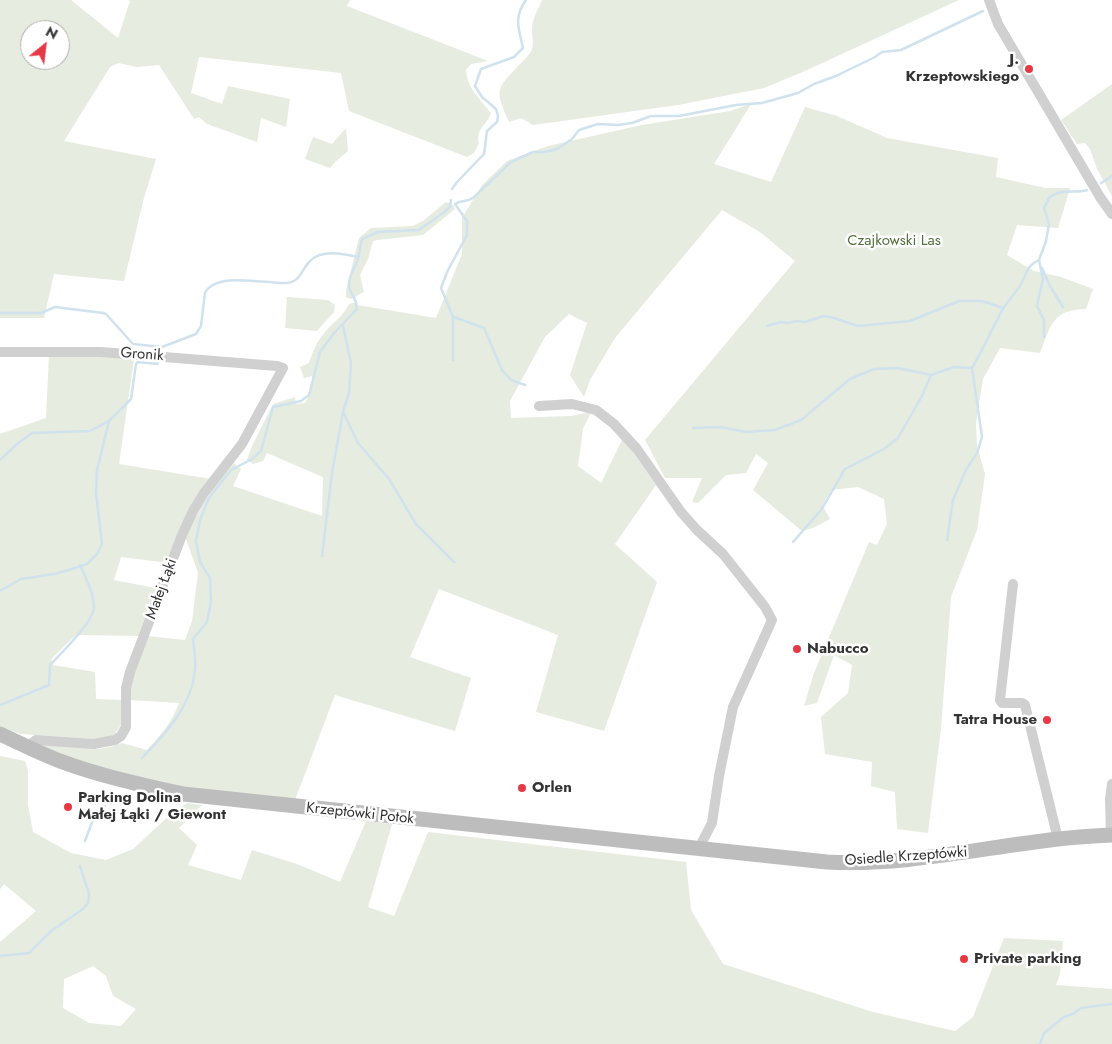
<!DOCTYPE html>
<meta charset="utf-8">
<style>
body{margin:0}
#map{position:relative;width:1112px;height:1044px;overflow:hidden;background:#fff;font-family:Jost,sans-serif}
canvas{display:block}
.north{position:absolute;left:20px;top:20px;width:50px;height:50px;box-sizing:border-box;background:#fff;border:1px solid #adadad;border-radius:50%;rotate:29deg;font-size:14px;font-weight:700;line-height:20px;text-align:center;color:#333}
.north::after{content:'';display:block;margin:auto;width:18px;height:22px;background:#e63946;clip-path:polygon(50% 0,100% 100%,50% 72%,0 100%)}
</style>
<div id="map">
<canvas width="1112" height="1044"></canvas>
<div class="north">N</div>
</div>
<script>
const context = document.querySelector('canvas').getContext('2d');
context.lineJoin = 'round';
function fillPath(path, color) { context.fillStyle = color; context.fill(path, 'evenodd'); }
function stroke(path, color, width, dash) { context.strokeStyle = color; context.lineWidth = width; context.lineCap = dash ? 'butt' : 'round'; context.setLineDash(dash || []); context.stroke(path); }
function drawText(font, color, halo, rows, align = 'center') {
  context.font = font + ' Jost,sans-serif'; context.lineWidth = 5; context.setLineDash([]); context.textBaseline = 'middle'; context.strokeStyle = halo; context.fillStyle = color; for (const [text, x, y, turn = 0] of rows) {
    context.save(); context.translate(x, y); context.rotate((+turn || 0) * Math.PI / 180); context.textAlign = isNaN(turn) ? turn : align; if (halo) context.strokeText(text, 0, 0); context.fillText(text, 0, 0); context.restore();
  }
}
const green = new Path2D(`
 M 0,0 L 71,0 L 118,38 L 130,1 L 128,0 L 350,0 L 347,6 L 488,61 L 471,64 L 466,70 C 467,88 480,99 491,113 C 488,124 475,129 479,143 L 474,153 L 467,157 L 349,111 L 341,73 L 199,57 L 191,93 L 222,104 L 228,86 L 290,99 L 286,127 L 261,118 L 257,142 L 207,124 L 199,117 L 194,119 L 159,65 L 137,67 L 118,63 L 110,67 L 64,141 L 156,159 L 144,198 L 124,281 L 54,274 L 44,318 L 0,318 L 0,350 ZM 30,30 L 60,30 L 60,60 L 30,60 Z
 M 542,0 L 959,0 L 805,71 L 764,88 L 678,105 L 533,125 L 521,118 L 509,122 C 495,90 495,90 520,64 C 524,60 530,55 532,49 C 534,42 532,37 532,30 C 532,18 538,10 542,0 Z
 M 1112,84 L 1112,196 L 1097,169 L 1090,149 L 1085,143 L 1077,144 L 1061,120 Z
 M 751,104 L 714,164 L 771,182 L 805,107 L 837,116 L 887,138 L 998,158 L 996,177 L 1045,188 L 1070,188 L 1058,228 L 1017,225 L 1007,255 L 1034,271 L 1061,277 L 1093,289 L 1086,309 C 1052,310 1051,325 1040,353 L 1000,348 L 983,379 L 976,423 L 977,446 L 985,474 L 977,530 L 951,597 L 941,729 L 928,833 L 897,829 L 895,792 L 871,786 L 872,762 L 825,754 L 821,717 L 848,693 L 852,665 L 834,655 L 817,703 L 804,706 L 814,673 L 869,542 L 877,545 L 887,524 L 884,499 L 858,487 L 831,490 L 822,505 L 830,519 L 813,528 L 802,531 L 753,490 L 768,463 L 756,454 L 746,473 L 726,475 L 698,503 L 692,502 L 702,478 L 665,478 L 645,440 L 795,261 L 760,232 L 722,210 L 615,338 L 590,380 L 584,397 L 570,375 L 587,323 L 569,314 L 545,337 L 510,401 L 511,418 L 570,416 L 591,412 L 583,429 L 578,466 L 601,483 L 623,438 L 656,485 L 615,544 L 657,582 L 604,731 L 536,712 L 558,635 L 439,589 L 410,657 L 471,678 L 455,731 L 335,695 L 295,800 L 158,784 L 91,765 L 41,747 L 45,744 L 98,749 L 111,747 L 122,743 L 147,750 C 160,736 173,721 179,703 L 129,700 L 128,690 L 148,636 L 185,640 L 192,621 L 198,573 L 185,536 C 200,508 212,487 234,463 L 241,469 L 233,486 L 322,516 L 323,477 L 267,453 L 263,461 L 253,464 L 247,460 L 252,446 L 273,404 L 295,397 L 296,404 L 305,403 C 310,394 314,386 312,376 L 304,378 L 300,367 L 309,363 C 313,351 317,341 326,331 C 335,320 342,318 349,304 L 357,302 L 357,305 L 436,318 L 462,254 L 462,218 L 482,185 L 507,161 L 548,146 L 642,125 L 730,111 Z
 M 346,128 L 348,151 L 336,161 L 330,168 L 305,159 L 313,137 L 332,144 Z
 M 446,202 L 453,205 L 455,209 L 423,235 L 378,240 L 373,241 L 368,259 L 360,275 L 364,292 L 351,299 L 346,297 L 346,291 L 359,238 L 371,228 L 413,226 L 423,221 Z
 M 287,297 L 328,300 L 335,305 L 334,312 L 317,331 L 285,328 Z
 M 49,355 L 102,355 L 134,359 L 119,464 L 211,479 L 169,563 L 121,557 L 114,580 L 160,589 L 143,636 L 76,635 L 51,659 L 53,665 L 95,672 L 96,699 L 121,700 C 125,719 123,728 108,740 L 21,734 L 0,727 L 0,434 L 46,418 Z
 M 0,756 L 25,761 L 28,771 L 28,805 L 33,832 L 71,853 L 106,860 L 133,849 L 171,814 L 187,803 L 202,805 L 179,828 L 197,845 L 188,865 L 241,880 L 252,850 L 297,864 L 340,882 L 366,821 L 392,824 L 368,907 L 394,916 L 428,832 L 686,862 L 691,910 L 723,964 L 873,1012 L 955,1031 L 973,1017 L 1004,938 L 1063,941 L 1060,974 L 1056,985 L 1112,989 L 1112,1044 L 0,1044 L 0,942 L 36,911 L 4,884 L 0,889 ZM 93,966 L 106,976 L 113,996 L 136,1009 L 121,1026 L 89,1023 L 63,1008 L 64,979 Z`);
const stream = new Path2D(`
 M 1101,183 L 1112,176
 M 452,189 L 457,182 L 484,154 L 487,131 L 497,122 L 498,116 L 496,109 L 482,97 L 475,86 L 481,69 L 514,57 L 523,48 C 519,29 513,18 526,0
 M 455,204 C 461,200 467,202 473,198 L 511,162 L 533,152 L 545,152 L 557,149 L 572,139 L 579,130 L 598,124 L 618,125 L 632,123 L 651,116 L 679,116 L 736,105 L 762,103 L 798,93 L 814,84 L 836,76 L 875,57 L 882,52 L 901,50 L 983,11
 M 1039,260 L 1043,279 L 1037,306 L 1044,320 L 1044,337
 M 1042,268 L 1050,286 L 1063,307
 M 0,313 L 41,313 L 55,307 L 103,313 L 106,314 L 133,344 L 162,347 L 196,334 L 201,326 L 205,293 C 216,271 266,284 286,283 C 301,282 301,270 310,261 C 322,249 344,254 358,257
 M 454,317 L 484,328 L 502,370 L 511,380 L 525,385
 M 767,326 L 781,322 L 788,323 L 796,321 L 805,322 L 824,316 L 834,318 L 858,326 L 910,321 L 959,301 L 982,301 L 1003,308
 M 453,360 L 453,317 L 441,288 L 448,270 L 467,235 L 467,221 L 455,204
 M 343,412 L 358,443 L 389,479 L 416,524 L 454,562
 M 693,428 L 720,427 L 747,432 L 775,430 L 801,420 L 850,379 L 874,369 L 898,368 L 931,375
 M 0,460 L 17,444 L 32,433 L 90,431 L 109,421
 M 947,540 L 953,500 L 966,470 L 977,453 L 982,437 L 972,368
 M 793,542 L 821,510 L 845,469 L 884,449 L 898,438 L 922,396 L 931,375 L 954,367 L 972,368 C 984,348 992,328 1003,309 C 1008,300 1016,293 1021,284 C 1028,272 1025,267 1039,260 L 1046,241 L 1049,224 L 1044,208 C 1046,205 1048,199 1050,197 C 1061,188 1076,194 1087,190
 M 322,556 L 332,473 L 343,412 L 349,393 L 351,363 L 343,326
 M 0,591 L 21,579 L 54,574 L 72,569 L 87,564 L 97,554 L 102,544 L 96,493 L 97,470 L 109,421 L 131,399 L 136,364 L 138,362 L 157,364 L 160,360
 M 0,705 L 49,685 L 50,665 C 60,654 95,621 94,606 C 93,592 86,578 80,565
 M 142,758 C 165,734 192,706 195,670 C 196,661 194,649 193,639 L 207,622 L 211,602 L 210,578 L 200,562 L 196,541 L 200,520 L 209,498 L 231,470 L 252,459 L 261,451 L 273,407 L 301,401 L 309,395 L 320,352 L 334,333 L 357,309 C 356,297 353,298 350,290 C 346,280 355,268 358,259 C 360,252 360,246 362,239 L 378,232 L 419,230 L 443,213 L 450,207 L 451,200
 M 85,841 L 92,822 L 105,806
 M 0,956 L 29,953 L 51,931 L 83,909 L 88,903 L 89,894 L 80,866
 M 1040,1044 L 1044,1033 L 1064,1017 L 1073,1014 L 1081,1008 L 1112,1004`);
const street = new Path2D(`
 M 989,0 L 998,24 L 1100,197 L 1112,214
 M 0,352 L 101,352 L 277,366 L 283,368 L 242,444 L 204,493 L 193,511 L 182,535 L 130,672 L 126,688 L 126,727 L 121,736 L 115,740 L 94,744 L 36,740 L 27,747
 M 539,406 L 572,404 L 596,410 L 614,424 L 637,449 L 681,512 L 697,530 L 723,554 L 765,607 L 772,620 L 733,707 L 719,776 L 712,823 L 699,848
 M 1013,584 L 1000,700 L 1002,703 L 1022,703 L 1025,705 L 1058,839
 M 1111,835 L 1110,799 L 1112,784`);
const secondary = new Path2D(`
 M 0,734 C 20,743 39,753 60,761 C 100,776 142,785 183,794 L 827,862 C 923,867 1016,838 1112,835`);
const markers = [
 [1029,69,5,"#e63946"],
 [797,649,5,"#e63946"],
 [1047,720,5,"#e63946"],
 [522,788,5,"#e63946"],
 [68,807,5,"#e63946"],
 [964,959,5,"#e63946"]
];
const poiNames = [
 ["J.",1019,60,"right"],
 ["Krzeptowskiego",1019,77,"right"],
 ["Nabucco",807,649],
 ["Tatra House",1037,720,"right"],
 ["Orlen",532,788],
 ["Parking Dolina",78,798],
 ["Małej Łąki / Giewont",78,815],
 ["Private parking",974,959]
];
const parkNames = [
 ["Czajkowski Las",894,241]
];
const streetNames = [
 ["Gronik",142,355,4],
 ["Małej Łąki",162,589,-70],
 ["Krzeptówki Potok",360,814,6],
 ["Osiedle Krzeptówki",906,857,-4]
];
fillPath(green, '#e6ecdf');
stroke(stream, '#cfe2ee', 2.5);
stroke(street, '#d0d0d0', 10);
stroke(secondary, '#bdbdbd', 15);
for (const [x, y, r, color] of markers) { const dot = new Path2D(); dot.arc(x, y, r, 0, 2 * Math.PI); context.fillStyle = color; context.fill(dot); stroke(dot, '#fff', 2); }
drawText('bold 15px', '#333', '#fff', poiNames, 'left');
drawText('15px', '#56703f', '#fff', parkNames);
drawText('15px', '#333', '#fff', streetNames);
</script>
